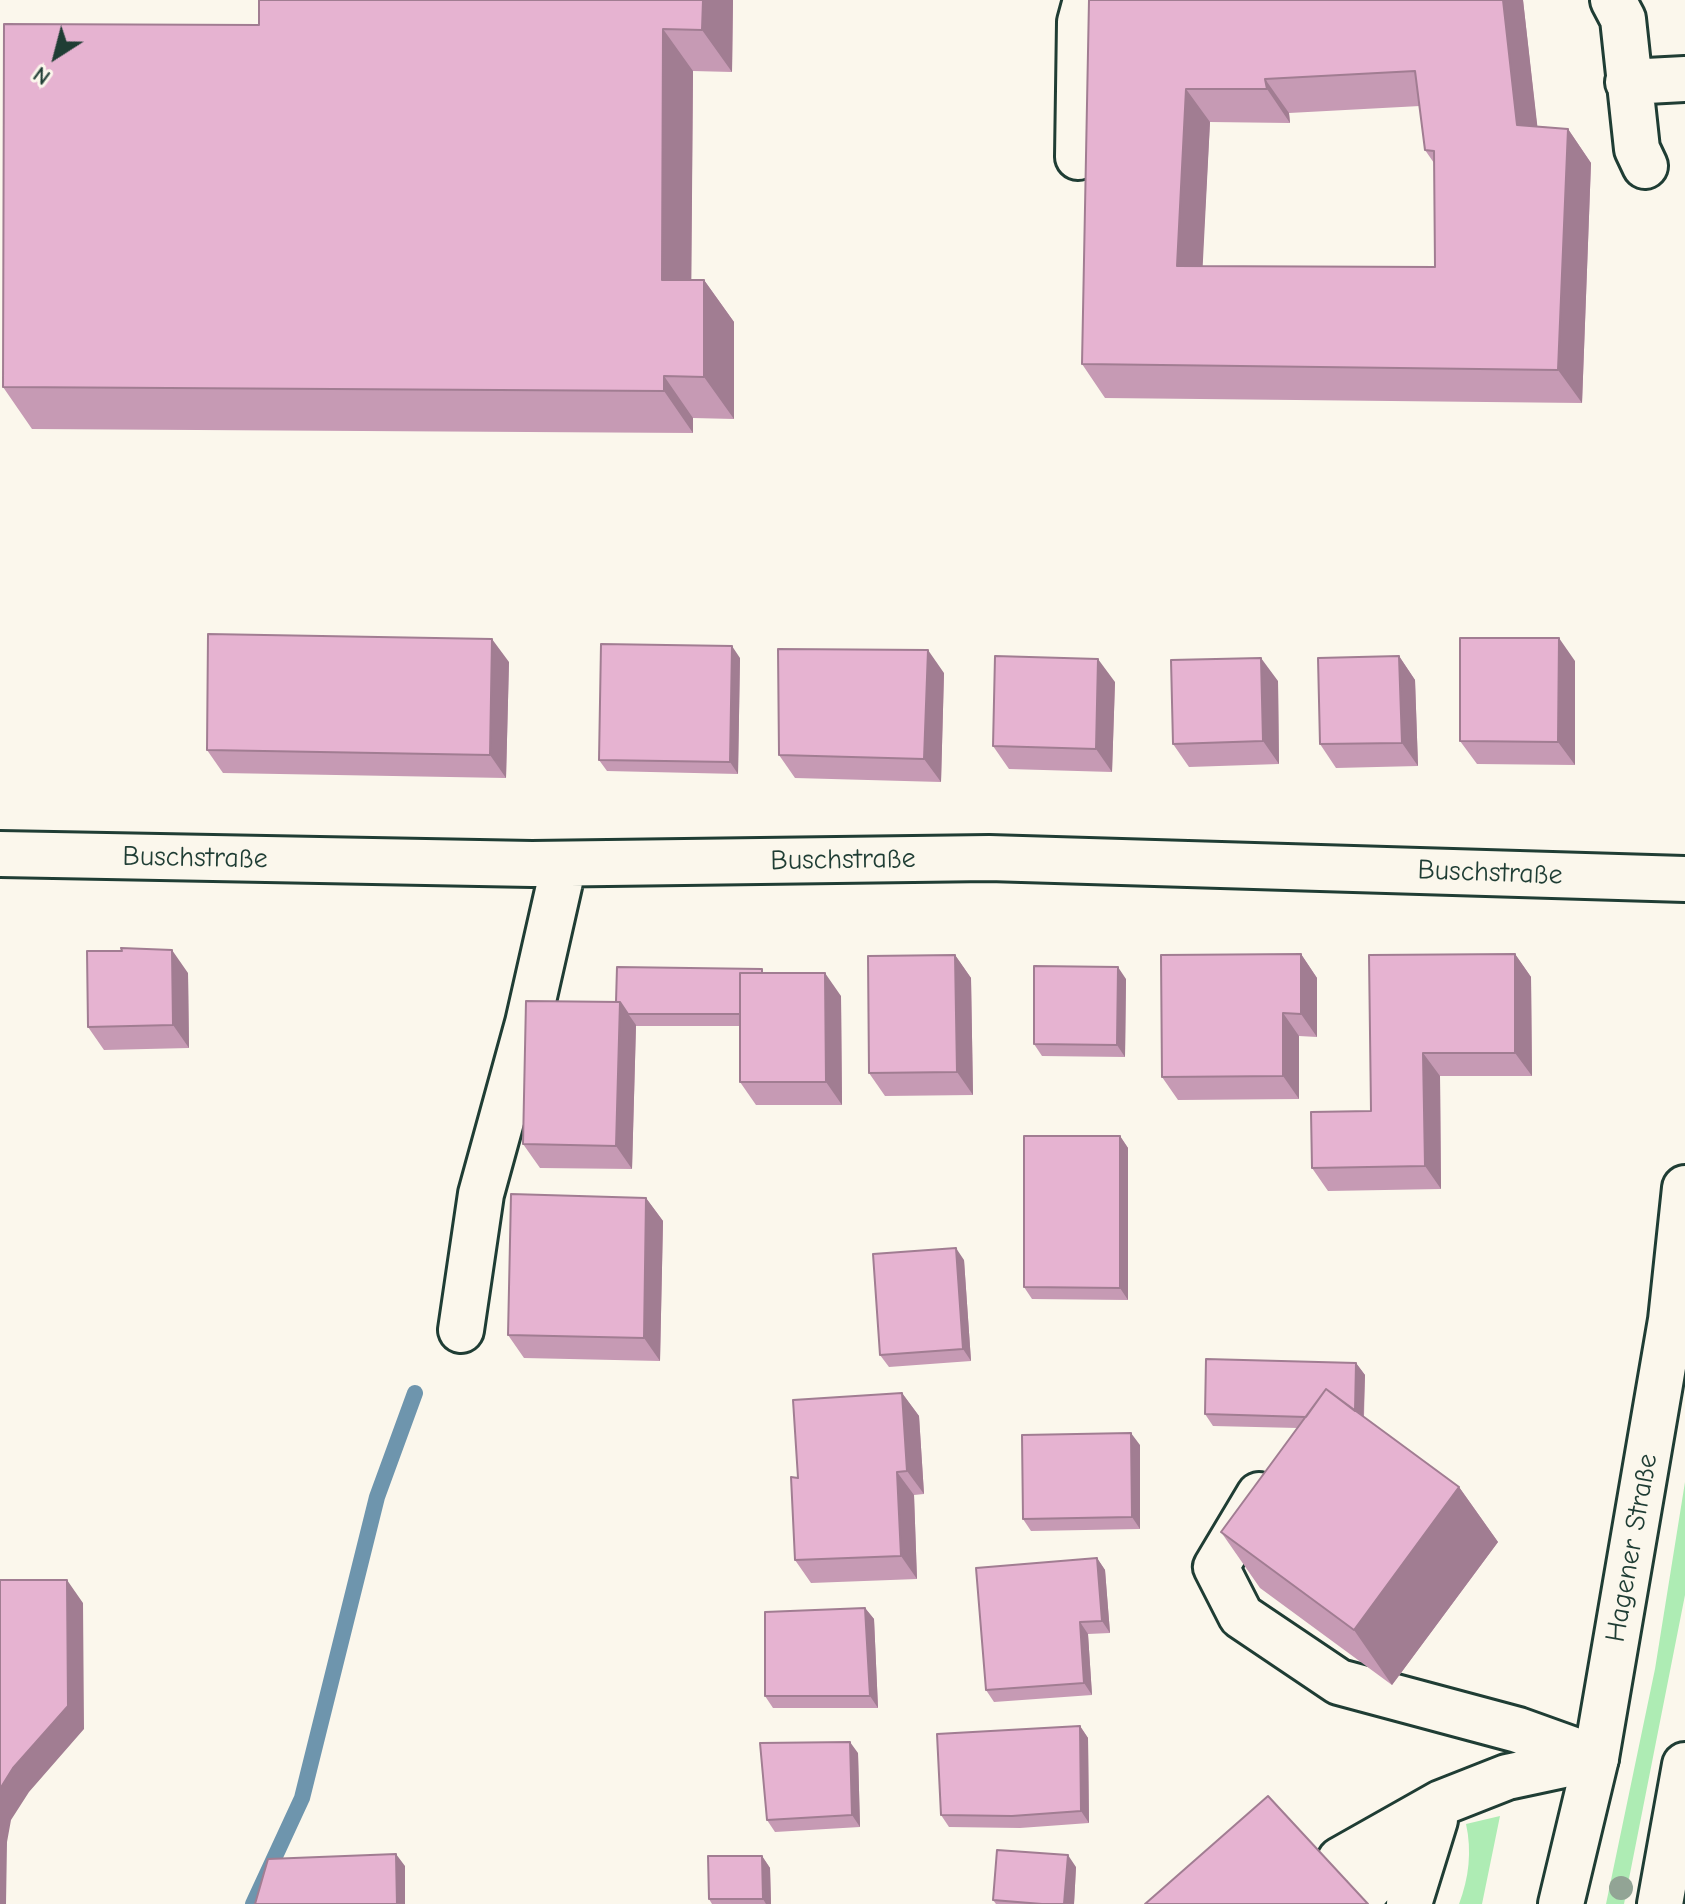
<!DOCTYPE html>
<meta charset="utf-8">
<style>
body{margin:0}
#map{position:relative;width:1685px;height:1904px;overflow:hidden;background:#fbf7ec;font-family:"Comic Neue",sans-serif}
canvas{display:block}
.north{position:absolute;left:16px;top:16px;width:80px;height:80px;-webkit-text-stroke:6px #fbf7ec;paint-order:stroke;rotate:216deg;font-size:22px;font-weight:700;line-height:32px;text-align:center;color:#1f3d34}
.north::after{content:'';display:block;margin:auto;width:28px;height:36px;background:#1f3d34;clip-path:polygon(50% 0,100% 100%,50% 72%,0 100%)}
</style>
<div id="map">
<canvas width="1685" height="1904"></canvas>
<div class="north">N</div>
</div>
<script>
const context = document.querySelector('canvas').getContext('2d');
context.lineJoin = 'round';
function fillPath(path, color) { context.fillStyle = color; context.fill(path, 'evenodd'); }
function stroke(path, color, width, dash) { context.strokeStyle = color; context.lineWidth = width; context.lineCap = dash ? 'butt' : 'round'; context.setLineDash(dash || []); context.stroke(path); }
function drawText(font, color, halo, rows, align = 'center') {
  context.font = font + ' "Comic Neue",sans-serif'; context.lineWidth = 6; context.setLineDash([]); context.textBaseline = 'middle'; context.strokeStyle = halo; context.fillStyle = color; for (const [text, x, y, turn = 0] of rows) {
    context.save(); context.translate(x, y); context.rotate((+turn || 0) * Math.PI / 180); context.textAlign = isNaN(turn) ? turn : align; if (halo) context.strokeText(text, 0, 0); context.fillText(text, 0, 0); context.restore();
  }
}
const green = new Path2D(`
 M 1685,1482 L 1685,1595 L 1624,1904 L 1606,1904 L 1655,1669 Z
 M 1500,1816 L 1482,1904 L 1459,1904 C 1469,1878 1472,1851 1466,1824 Z`);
const stream = new Path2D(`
 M 253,1904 L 302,1798 L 377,1497 L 415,1393`);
const minor = new Path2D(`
 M 1613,0 L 1623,19 L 1637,149 L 1645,166
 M 1628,82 L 1685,79
 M 1078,157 L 1080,22 L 1086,0
 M 0,854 L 532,864 L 989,858 L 1685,879
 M 461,1330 L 481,1194 L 528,1023 L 564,864
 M 1259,1495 L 1216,1567 L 1241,1616 L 1339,1682 L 1518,1730 L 1596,1758
 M 1340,1860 L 1441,1803 L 1507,1777 L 1596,1758
 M 1368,1889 L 1423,1824
 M 1409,1904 L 1435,1820`);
const major = new Path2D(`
 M 1561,1904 L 1596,1758 L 1671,1320 L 1685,1188
 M 1660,1904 L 1685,1765`);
const trees = [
 [1621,1888]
];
const wall = new Path2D(`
 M 259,0 L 733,0 L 732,72 L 693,71 L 691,280 L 704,280 L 734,322 L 734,419 L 693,418 L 693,433 L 32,429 L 3,387 L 259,25 Z
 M 1089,0 L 1523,0 L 1537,126 L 1568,129 L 1591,163 L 1582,403 L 1105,398 L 1082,364 ZM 1420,106 L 1425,150 L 1434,163 L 1435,267 L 1202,266 L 1210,122 L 1290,123 L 1289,113 Z
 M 1399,656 L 1415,680 L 1418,766 L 1336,768 L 1320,744 Z
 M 740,658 L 738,774 L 607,771 L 599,760 Z
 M 1575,661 L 1575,765 L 1477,764 L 1460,741 Z
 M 509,662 L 506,778 L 223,773 L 207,750 Z
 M 944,673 L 941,782 L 795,778 L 779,755 Z
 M 1278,681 L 1279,764 L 1189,767 L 1173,744 Z
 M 1115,682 L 1112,772 L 1009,769 L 993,746 Z
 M 1301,954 L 1317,978 L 1317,1037 L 1299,1036 L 1299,1099 L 1178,1100 L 1162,1077 Z
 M 1515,954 L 1531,977 L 1532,1076 L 1440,1076 L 1441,1189 L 1328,1191 L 1312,1168 L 1371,1111 Z
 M 955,955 L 971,978 L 973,1095 L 885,1096 L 869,1073 Z
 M 188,973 L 189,1048 L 104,1050 L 88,1027 Z
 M 765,973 L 841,996 L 842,1105 L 756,1105 L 740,1082 L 740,1026 L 636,1026 L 632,1169 L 540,1168 L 523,1144 L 616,1002 Z
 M 1126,979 L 1125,1057 L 1042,1056 L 1034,1044 Z
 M 1120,1136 L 1128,1148 L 1128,1300 L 1032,1299 L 1024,1287 Z
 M 646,1198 L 663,1221 L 660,1361 L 524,1358 L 508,1335 Z
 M 964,1260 L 971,1361 L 889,1367 L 880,1355 Z
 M 1356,1363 L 1365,1375 L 1364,1417 L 1459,1487 L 1498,1542 L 1392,1685 L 1260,1588 L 1221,1532 L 1298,1428 L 1213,1426 L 1205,1414 Z
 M 902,1393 L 919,1416 L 924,1494 L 914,1495 L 917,1579 L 811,1583 L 795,1560 L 798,1478 Z
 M 1140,1445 L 1140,1529 L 1031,1531 L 1023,1519 Z
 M 1097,1558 L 1105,1570 L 1110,1633 L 1088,1634 L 1092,1695 L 994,1702 L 986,1690 Z
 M 865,1608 L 874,1619 L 878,1708 L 773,1708 L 765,1696 Z
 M 1080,1726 L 1088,1738 L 1089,1823 L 1020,1828 L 949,1827 L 941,1815 Z
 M 858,1753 L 860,1827 L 775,1832 L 767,1820 Z
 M 762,1856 L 770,1868 L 771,1904 L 712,1904 L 709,1899 Z
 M 1076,1867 L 1074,1904 L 996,1904 L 993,1900 Z`);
const shadedWall = new Path2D(`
 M 703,0 L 733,0 L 732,72 L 702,30 Z
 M 1503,0 L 1523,0 L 1541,158 L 1517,125 Z
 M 663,29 L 693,71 L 691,322 L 662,280 Z
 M 1265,79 L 1289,113 L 1290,123 L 1267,89 Z
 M 1186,89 L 1210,122 L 1201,299 L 1177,266 Z
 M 1568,129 L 1591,163 L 1582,403 L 1558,370 Z
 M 704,280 L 734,322 L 734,419 L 704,377 Z
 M 664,376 L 693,418 L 693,433 L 664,391 Z
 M 1559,638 L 1575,661 L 1575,765 L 1558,742 Z
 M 492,639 L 509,662 L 506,778 L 490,755 Z
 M 732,646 L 740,658 L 738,774 L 730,762 Z
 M 928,650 L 944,673 L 941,782 L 924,759 Z
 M 1399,656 L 1415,680 L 1418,766 L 1402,743 Z
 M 1261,658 L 1278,681 L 1279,764 L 1263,741 Z
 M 1098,659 L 1115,682 L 1112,772 L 1096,749 Z
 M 172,950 L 188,973 L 189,1048 L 173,1025 Z
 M 1301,954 L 1317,978 L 1317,1037 L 1301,1014 Z
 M 1515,954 L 1531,977 L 1532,1076 L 1515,1053 Z
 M 955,955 L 971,978 L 973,1095 L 957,1072 Z
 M 1118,967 L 1126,979 L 1125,1057 L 1117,1045 Z
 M 825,973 L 841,996 L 842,1105 L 826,1082 Z
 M 620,1002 L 636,1025 L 632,1169 L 616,1146 Z
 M 1283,1013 L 1299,1036 L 1299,1099 L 1283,1076 Z
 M 1423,1053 L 1440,1076 L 1441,1189 L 1425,1166 Z
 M 1120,1136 L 1128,1148 L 1128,1300 L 1120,1288 Z
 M 646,1198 L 663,1221 L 660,1361 L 644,1338 Z
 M 956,1248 L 964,1260 L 971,1361 L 963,1349 Z
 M 1356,1363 L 1365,1375 L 1363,1430 L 1355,1418 Z
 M 902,1393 L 919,1416 L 924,1494 L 907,1471 Z
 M 1131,1433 L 1140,1445 L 1140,1529 L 1132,1517 Z
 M 897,1472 L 914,1495 L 917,1579 L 901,1556 Z
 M 1459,1487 L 1498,1542 L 1392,1685 L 1354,1630 Z
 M 1097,1558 L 1105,1570 L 1110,1633 L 1102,1621 Z
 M 67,1580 L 83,1603 L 84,1729 L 29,1792 L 11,1820 L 7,1842 L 6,1904 L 0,1904 L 0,1789 Z
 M 865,1608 L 874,1619 L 878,1708 L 870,1696 Z
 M 1080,1622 L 1088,1634 L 1092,1695 L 1084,1683 Z
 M 1080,1726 L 1088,1738 L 1089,1823 L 1081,1811 Z
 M 850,1742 L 858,1753 L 860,1827 L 852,1815 Z
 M 396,1854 L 405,1866 L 405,1904 L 397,1904 Z
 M 1068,1855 L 1076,1867 L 1074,1904 L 1064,1904 Z
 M 762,1856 L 770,1868 L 771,1904 L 766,1904 L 763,1899 Z`);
const building = new Path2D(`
 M 259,0 L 703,0 L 702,30 L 663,29 L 662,280 L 704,280 L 704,377 L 664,376 L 664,391 L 3,387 L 4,24 L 259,25 Z
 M 1089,0 L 1503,0 L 1517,125 L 1568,129 L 1558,370 L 1082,364 ZM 1415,71 L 1425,150 L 1434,151 L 1435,267 L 1177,266 L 1186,89 L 1267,89 L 1265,79 Z
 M 208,634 L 492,639 L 490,755 L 207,750 Z
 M 1460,638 L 1559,638 L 1558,742 L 1460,741 Z
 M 601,644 L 732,646 L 730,762 L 599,760 Z
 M 778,649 L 928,650 L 924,759 L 779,755 Z
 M 995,656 L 1098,659 L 1096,749 L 993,746 Z
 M 1399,656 L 1402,743 L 1320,744 L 1318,658 Z
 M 1261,658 L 1263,741 L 1173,744 L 1171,660 Z
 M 121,948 L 172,950 L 173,1025 L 88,1027 L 87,951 L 122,951 Z
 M 1301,954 L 1301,1014 L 1283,1013 L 1283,1076 L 1162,1077 L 1161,955 Z
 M 1515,954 L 1515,1053 L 1423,1053 L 1425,1166 L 1312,1168 L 1311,1112 L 1371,1111 L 1369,955 Z
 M 955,955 L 957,1072 L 869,1073 L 868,956 Z
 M 1034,966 L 1118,967 L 1117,1045 L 1034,1044 Z
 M 617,967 L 762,969 L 762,973 L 740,973 L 740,1014 L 628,1014 L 620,1002 L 616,1002 Z
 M 740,973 L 825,973 L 826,1082 L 740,1082 Z
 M 526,1001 L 620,1002 L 616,1146 L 523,1144 Z
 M 1024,1136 L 1120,1136 L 1120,1288 L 1024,1287 Z
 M 511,1194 L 646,1198 L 644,1338 L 508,1335 Z
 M 956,1248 L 963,1349 L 880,1355 L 873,1254 Z
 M 1206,1359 L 1356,1363 L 1355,1411 L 1326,1389 L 1306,1417 L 1205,1414 Z
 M 1326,1389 L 1459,1487 L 1354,1630 L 1221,1532 Z
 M 902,1393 L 907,1471 L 897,1472 L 901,1556 L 795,1560 L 791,1477 L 798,1478 L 793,1400 Z
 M 1131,1433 L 1132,1517 L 1023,1519 L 1022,1435 Z
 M 1097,1558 L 1102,1621 L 1080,1622 L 1084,1683 L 986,1690 L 976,1568 Z
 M 0,1580 L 67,1580 L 68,1706 L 13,1768 L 0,1789 Z
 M 865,1608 L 870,1696 L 765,1696 L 765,1612 Z
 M 1080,1726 L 1081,1811 L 1012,1816 L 941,1815 L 937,1734 Z
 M 850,1742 L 852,1815 L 767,1820 L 760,1743 Z
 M 1268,1796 L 1368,1904 L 1145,1904 Z
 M 997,1850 L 1068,1855 L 1064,1904 L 1042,1904 L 993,1900 Z
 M 396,1854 L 397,1904 L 255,1904 L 268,1859 Z
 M 708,1856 L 762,1856 L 763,1899 L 709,1899 Z`);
const streetNames = [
 ["Buschstraße",195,858,1],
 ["Buschstraße",843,860,-1],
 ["Buschstraße",1490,873,2],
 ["Hagener Straße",1632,1548,-80]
];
fillPath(green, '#aeecb4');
stroke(stream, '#6e95ad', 16);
stroke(minor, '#1f3d34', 50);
stroke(major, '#1f3d34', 50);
stroke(minor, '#fbf7ec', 44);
stroke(major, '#fbf7ec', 44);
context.fillStyle = '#92a495';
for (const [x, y] of trees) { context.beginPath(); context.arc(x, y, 12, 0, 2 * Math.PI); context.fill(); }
fillPath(wall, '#c69ab4');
fillPath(shadedWall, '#a17d92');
fillPath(building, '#e6b3d1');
stroke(building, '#a17d92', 2);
drawText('28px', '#1f3d34', '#fbf7ec', streetNames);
</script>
